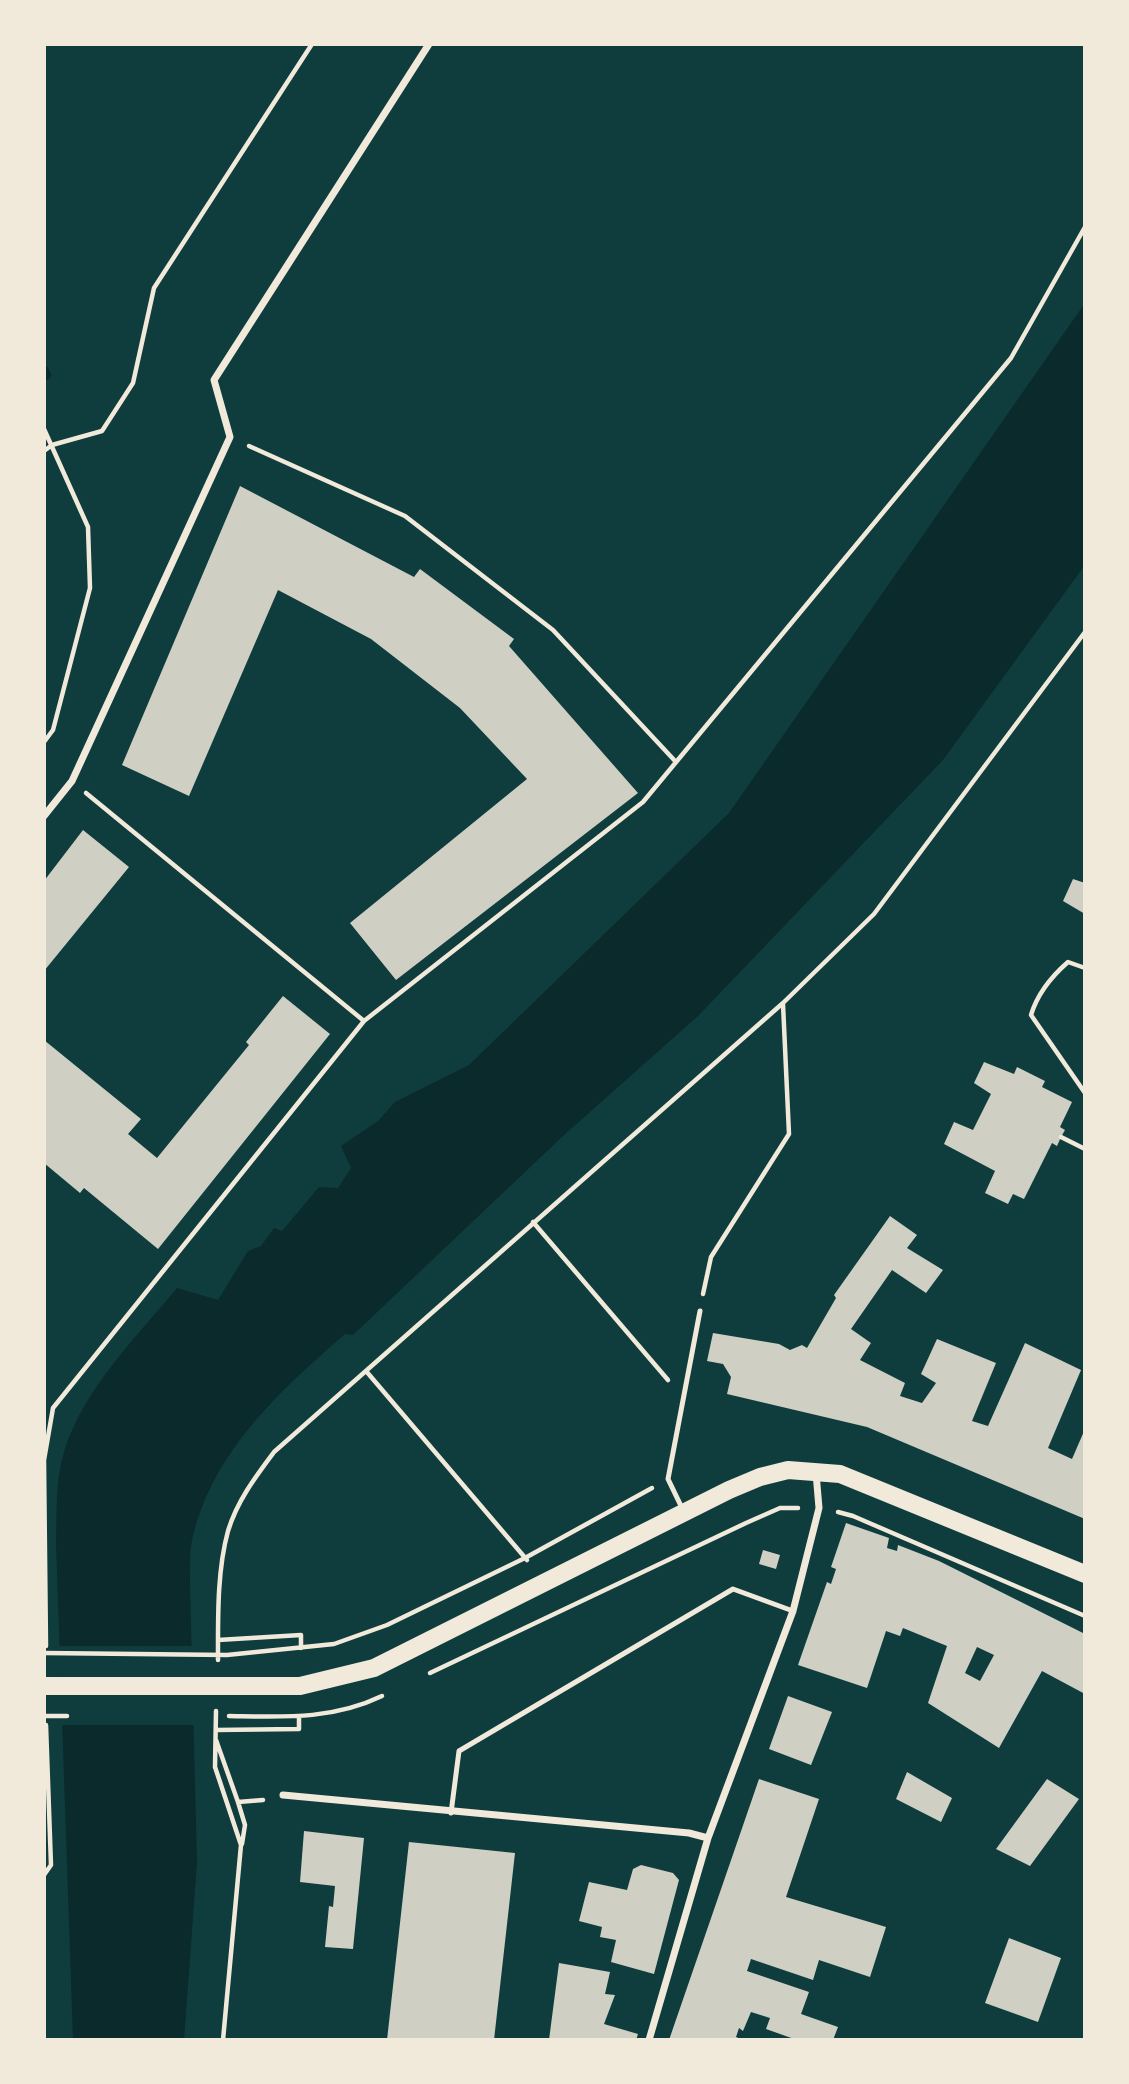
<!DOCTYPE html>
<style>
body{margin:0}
#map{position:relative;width:1129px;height:2084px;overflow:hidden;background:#0f3d3e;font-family:"PT Serif",serif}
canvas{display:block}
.frame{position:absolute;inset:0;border:46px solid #f1e9da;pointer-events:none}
</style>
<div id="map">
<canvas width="1129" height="2084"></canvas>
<div class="frame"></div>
</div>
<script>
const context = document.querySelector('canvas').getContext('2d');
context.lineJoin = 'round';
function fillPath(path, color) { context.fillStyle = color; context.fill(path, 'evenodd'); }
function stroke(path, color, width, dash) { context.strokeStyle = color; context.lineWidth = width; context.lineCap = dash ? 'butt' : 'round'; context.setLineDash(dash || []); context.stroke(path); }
const water = new Path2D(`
 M 1085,303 L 1085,565 L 943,760 L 698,1016 L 563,1136 L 353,1335 L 345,1334 C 281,1390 214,1450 193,1536 C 189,1551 190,1569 190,1584 L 197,1863 L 184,2040 L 73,2040 L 56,1543 C 57,1513 55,1481 64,1452 C 83,1389 136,1338 177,1288 L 218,1300 L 248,1251 L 261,1246 L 274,1228 L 282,1231 L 319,1187 L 338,1188 L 351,1168 L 341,1146 L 378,1121 L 395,1102 L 469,1065 L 729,813 Z`);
const pier = new Path2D(`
 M 56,1646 L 195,1646 L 197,1725 L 57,1725 Z`);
const stream = new Path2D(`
 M 44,371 L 46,375`);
const building = new Path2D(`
 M 240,486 L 414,577 L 420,569 L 514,639 L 509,646 L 638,793 L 396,980 L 350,923 L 527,779 L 460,708 L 371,639 L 278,590 L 189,796 L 122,765 Z
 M 83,830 L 129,867 L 44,971 L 44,881 Z
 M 1073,879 L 1085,883 L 1085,914 L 1063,901 Z
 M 283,996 L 330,1034 L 158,1249 L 84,1188 L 80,1193 L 44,1163 L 44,1040 L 141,1119 L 128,1134 L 157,1158 L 249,1045 L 246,1042 Z
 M 984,1062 L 1014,1074 L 1017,1067 L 1045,1081 L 1042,1087 L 1072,1102 L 1060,1127 L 1065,1130 L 1061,1137 L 1057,1146 L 1052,1143 L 1024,1199 L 1013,1194 L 1008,1204 L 985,1193 L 995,1171 L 944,1144 L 954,1122 L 973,1130 L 991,1094 L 974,1083 Z
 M 890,1216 L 917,1235 L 907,1248 L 943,1270 L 926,1293 L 892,1270 L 851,1329 L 871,1343 L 860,1360 L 905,1383 L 900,1396 L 922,1403 L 936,1383 L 921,1374 L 937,1339 L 996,1363 L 972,1421 L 988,1426 L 1025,1343 L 1081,1370 L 1048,1448 L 1072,1459 L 1085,1429 L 1085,1519 L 867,1427 L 727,1394 L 731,1377 L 723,1364 L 707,1361 L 713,1333 L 779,1344 L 790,1350 L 802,1345 L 807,1348 L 836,1298 L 834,1295 Z
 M 846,1523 L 889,1538 L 887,1548 L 897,1551 L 898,1545 L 939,1561 L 1085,1634 L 1085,1694 L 1042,1671 L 999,1748 L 928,1703 L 947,1646 L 903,1628 L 900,1636 L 886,1631 L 867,1688 L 798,1665 L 827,1582 L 831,1584 L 836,1569 L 831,1567 ZM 977,1647 L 994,1655 L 980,1681 L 965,1673 Z
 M 763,1550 L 780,1555 L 776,1569 L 759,1564 Z
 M 788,1696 L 832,1712 L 811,1765 L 769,1749 Z
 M 907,1772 L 952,1798 L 941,1822 L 896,1799 Z
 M 759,1779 L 819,1799 L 786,1897 L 886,1927 L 870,1977 L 819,1960 L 813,1980 L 751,1959 L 747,1971 L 809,1992 L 801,2014 L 838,2027 L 833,2040 L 797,2040 L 766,2029 L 770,2018 L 751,2012 L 743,2031 L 739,2028 L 736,2037 L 743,2040 L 669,2040 Z
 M 1047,1779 L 1079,1799 L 1030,1866 L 996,1849 Z
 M 304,1831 L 364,1838 L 353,1949 L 325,1947 L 329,1906 L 333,1907 L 335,1886 L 300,1882 Z
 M 409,1842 L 515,1853 L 494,2040 L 387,2040 Z
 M 641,1865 L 673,1873 L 679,1880 L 654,1974 L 611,1962 L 616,1940 L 600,1937 L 602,1927 L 579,1921 L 589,1882 L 627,1890 L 633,1869 Z
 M 1009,1938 L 1061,1958 L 1038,2022 L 985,2003 Z
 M 559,1963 L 610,1972 L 605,1994 L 615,1995 L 604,2024 L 638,2034 L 636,2040 L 549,2040 Z`);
const path = new Path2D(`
 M 44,429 L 88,527 L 90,588 L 53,730 L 44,742
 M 249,446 L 405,516 L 553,630 L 676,762
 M 44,451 L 52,445 L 102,431 L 133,383 L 154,288 L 312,44
 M 86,793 L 364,1021
 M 1085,968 L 1068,962 C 1052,976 1037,995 1031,1015 L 1085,1093
 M 1061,1137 L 1085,1149
 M 533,1222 L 668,1380
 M 703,1294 L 711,1257 L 789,1134 L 783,1004
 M 366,1371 L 527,1560
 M 838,1512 L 853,1516 L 1085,1616
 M 218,1640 L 301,1635 L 301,1648
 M 46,1646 L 44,1460 L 53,1408 L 364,1021 L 643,802 L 1011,358 L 1085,227
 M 44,1653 L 227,1655 L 334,1644 L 387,1625 L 525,1558 L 652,1488
 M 218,1660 C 218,1618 217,1571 228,1531 C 237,1501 256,1476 274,1452 L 783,1003 L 874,914 L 1085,632
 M 430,1673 L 746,1523 L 780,1508 L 798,1508
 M 216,1711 L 215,1767 L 241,1845 L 223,2040
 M 44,1716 L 67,1716
 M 229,1716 C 283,1717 332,1720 382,1696
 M 216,1730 L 299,1729 L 299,1718
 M 216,1740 L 238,1802
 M 242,1844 L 245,1825 L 238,1802 L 263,1800
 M 44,1875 L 51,1865 L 46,1725`);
const service = new Path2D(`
 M 682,1508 L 668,1479 L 700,1311
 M 451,1813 L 459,1751 L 733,1589 L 793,1611`);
const minor = new Path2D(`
 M 44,816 L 72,781 L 230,437 L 214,380 L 429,44
 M 283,1795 L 689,1833 L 708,1838
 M 649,2040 L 708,1838 L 793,1611 L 819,1508 L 816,1473`);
const primary = new Path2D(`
 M 44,1686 L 300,1686 L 374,1668 L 729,1490 L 760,1477 L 788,1470 L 840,1474 L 1085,1574`);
fillPath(water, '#0a2a2b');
fillPath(pier, '#0f3d3e');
stroke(stream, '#0a2a2b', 10);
fillPath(building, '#cfcfc3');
stroke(path, '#f1e9da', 4.5);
stroke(service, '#f1e9da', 5);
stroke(minor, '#f1e9da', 7);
stroke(primary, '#f1e9da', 18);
</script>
